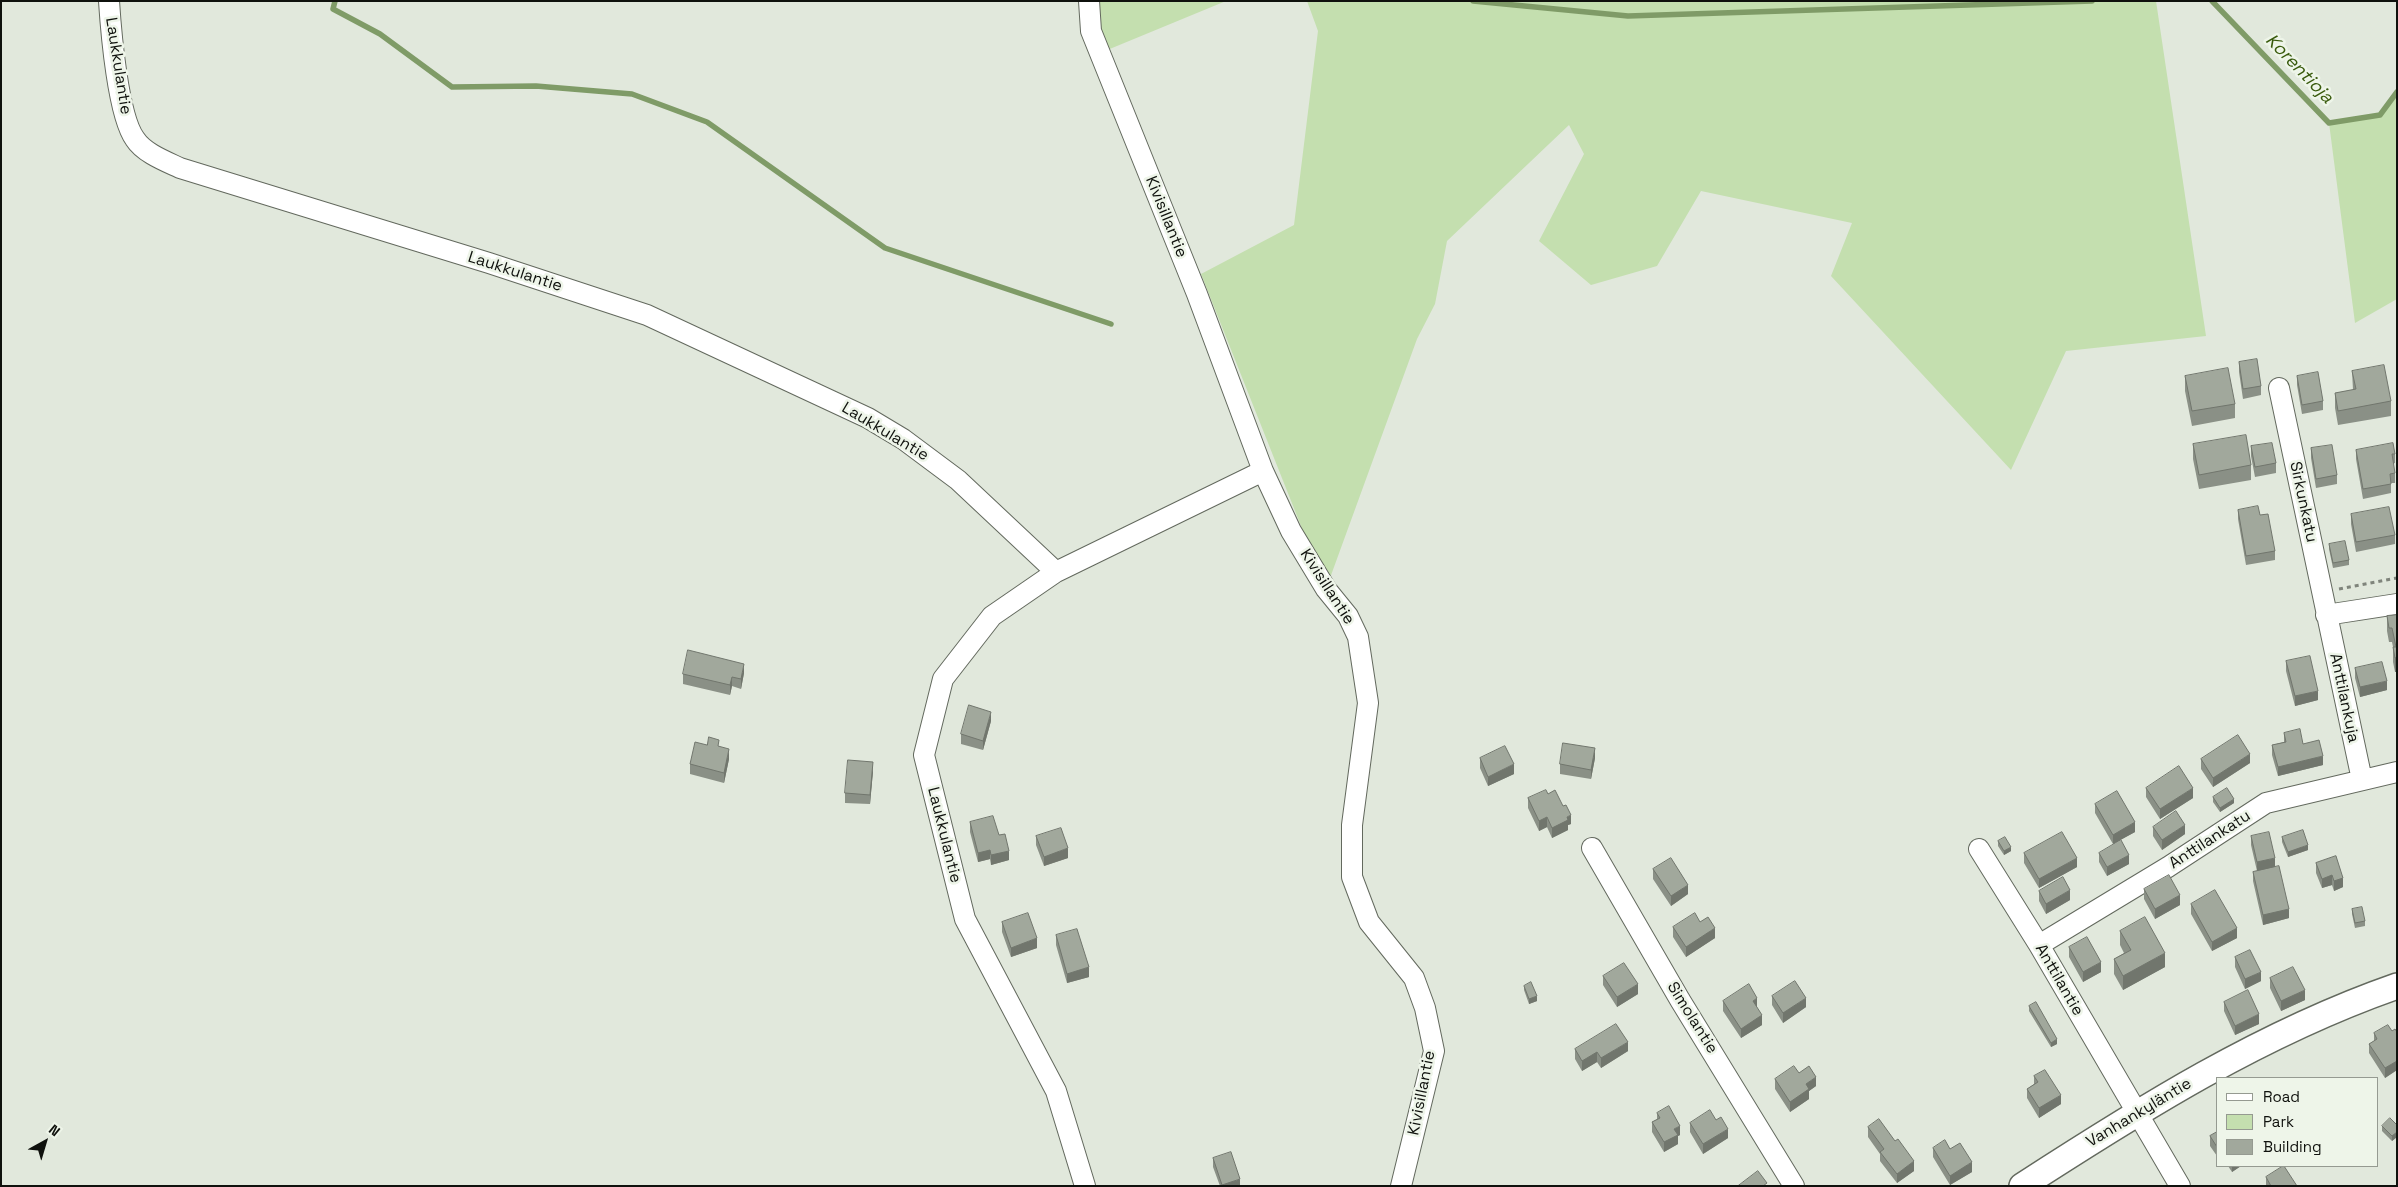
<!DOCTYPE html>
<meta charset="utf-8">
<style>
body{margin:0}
#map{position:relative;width:2398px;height:1187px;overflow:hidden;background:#e1e8dc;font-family:"Space Grotesk",sans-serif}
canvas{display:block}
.frame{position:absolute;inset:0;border:2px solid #0f110d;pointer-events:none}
.legend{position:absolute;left:2216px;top:1077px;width:162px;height:90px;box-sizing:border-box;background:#eef5e9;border:1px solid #959a91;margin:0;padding:6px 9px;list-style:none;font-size:15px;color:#0f110d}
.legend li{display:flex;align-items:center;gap:10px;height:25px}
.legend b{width:25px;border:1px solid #959a91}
.north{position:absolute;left:20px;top:1117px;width:50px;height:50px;-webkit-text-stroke:4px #eef5e9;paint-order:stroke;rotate:39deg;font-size:14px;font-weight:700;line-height:20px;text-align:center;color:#0f110d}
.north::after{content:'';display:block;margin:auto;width:18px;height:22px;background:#0f110d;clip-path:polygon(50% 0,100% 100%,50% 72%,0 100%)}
</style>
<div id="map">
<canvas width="2398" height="1187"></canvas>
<div class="frame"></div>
<ul class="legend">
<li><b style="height:6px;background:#fff"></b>Road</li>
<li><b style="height:14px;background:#c4dfaf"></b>Park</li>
<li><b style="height:14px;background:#a1a89c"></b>Building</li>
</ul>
<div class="north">N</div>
</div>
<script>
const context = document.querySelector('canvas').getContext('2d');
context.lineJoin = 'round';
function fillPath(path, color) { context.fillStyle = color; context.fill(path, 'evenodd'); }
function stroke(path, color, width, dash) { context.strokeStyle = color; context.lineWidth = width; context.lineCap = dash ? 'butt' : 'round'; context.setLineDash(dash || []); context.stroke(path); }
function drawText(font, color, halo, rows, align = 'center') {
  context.font = font + ' "Space Grotesk",sans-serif'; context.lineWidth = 5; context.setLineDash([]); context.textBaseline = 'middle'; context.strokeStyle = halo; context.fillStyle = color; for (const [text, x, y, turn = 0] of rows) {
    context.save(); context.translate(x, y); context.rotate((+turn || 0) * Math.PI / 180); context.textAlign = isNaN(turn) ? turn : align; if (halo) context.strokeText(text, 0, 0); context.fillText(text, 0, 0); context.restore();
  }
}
const green = new Path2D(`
 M 1090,1 L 1226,1 L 1100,53 Z
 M 1307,1 L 2156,1 L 2206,336 L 2066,351 L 2011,470 L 1831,276 L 1852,223 L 1701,191 L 1657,266 L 1591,285 L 1539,241 L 1584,154 L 1569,125 L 1447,241 L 1435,304 L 1417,339 L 1326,589 L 1201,274 L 1294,225 L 1318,31 Z
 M 2397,92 L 2397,299 L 2355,323 L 2329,123 L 2380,115 Z`);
const stream = new Path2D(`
 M 335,1 L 333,9 L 380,34 L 452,87 L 536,86 L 632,94 L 707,122 L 885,248 L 1111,324
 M 1473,1 L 1628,16 L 2092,1
 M 2212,1 L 2329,123 L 2380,115 L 2397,92`);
const path = new Path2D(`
 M 2339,589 L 2397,578`);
const minor = new Path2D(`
 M 109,1 C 111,32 118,116 135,139 C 144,153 165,161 180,168 L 489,263 L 647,315 L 868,418 L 903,439 L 958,480 L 1056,572 L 992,616 L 943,679 L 924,755 L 965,919 L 1056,1091 L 1085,1186
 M 1089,1 L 1091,31 L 1197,294 L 1263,471 L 1291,531 L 1326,589 L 1348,616 L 1358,637 L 1368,703 L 1352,825 L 1352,877 L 1369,922 L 1414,978 L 1425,1008 L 1434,1051 L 1401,1186
 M 2279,388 L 2362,780
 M 1056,572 L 1263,471
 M 2326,615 L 2397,604
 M 1592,848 L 1680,1000 L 1794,1186
 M 1979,849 L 2039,945 L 2180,1186
 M 2039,945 L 2168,867 L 2266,803 L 2397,772`);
const tertiary = new Path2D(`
 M 2022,1186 C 2141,1109 2262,1033 2397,986`);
const wall = new Path2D(`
 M 2239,362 L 2261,386 L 2261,395 L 2243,399 L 2239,372 Z
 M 2352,371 L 2391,401 L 2391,416 L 2338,425 L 2335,408 L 2335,393 L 2353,390 Z
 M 2185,376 L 2235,404 L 2235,418 L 2192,426 L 2185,391 Z
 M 2297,376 L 2323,401 L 2323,410 L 2302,414 L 2297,385 Z
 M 2193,444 L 2251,465 L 2251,480 L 2199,489 L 2193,459 Z
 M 2251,446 L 2276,463 L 2276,473 L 2255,477 L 2251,456 Z
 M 2311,448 L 2337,475 L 2337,484 L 2316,488 L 2311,458 Z
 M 2356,450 L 2395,454 L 2395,463 L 2393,464 L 2395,473 L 2395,483 L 2391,483 L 2391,493 L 2363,499 L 2356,459 Z
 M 2238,510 L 2260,515 L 2275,551 L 2275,560 L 2246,565 L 2238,519 Z
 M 2351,514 L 2395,535 L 2395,544 L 2356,552 L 2351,524 Z
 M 2329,544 L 2349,560 L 2349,565 L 2333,568 L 2329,549 Z
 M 2397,615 L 2395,672 L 2393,662 L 2393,647 L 2392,642 L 2389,642 L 2387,631 L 2387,616 Z
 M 2286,661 L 2318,700 L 2295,706 L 2286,671 Z
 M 2355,668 L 2387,690 L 2360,697 L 2355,678 Z
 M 744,673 L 741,689 L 732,686 L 730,695 L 683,684 L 683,674 Z
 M 991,721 L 983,750 L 961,744 L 961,734 Z
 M 2284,733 L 2303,744 L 2323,765 L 2278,776 L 2272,755 L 2272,745 L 2284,742 Z
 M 707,745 L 719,747 L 729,759 L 724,783 L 690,774 L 690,764 Z
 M 1480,758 L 1514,774 L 1488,786 L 1480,768 Z
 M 1595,758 L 1591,779 L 1560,774 L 1560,764 Z
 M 2201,759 L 2250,763 L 2213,787 L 2201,769 Z
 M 873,771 L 870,804 L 845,803 L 845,793 Z
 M 2146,788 L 2193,798 L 2160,819 L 2146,797 Z
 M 1548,794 L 1571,824 L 1568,825 L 1568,830 L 1552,838 L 1547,827 L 1539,831 L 1528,808 L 1528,798 Z
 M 2213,797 L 2234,803 L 2220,812 L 2213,802 Z
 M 2095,804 L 2135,832 L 2113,844 L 2095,813 Z
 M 970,822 L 999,835 L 1009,860 L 991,865 L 990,859 L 978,862 L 970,832 Z
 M 2153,827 L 2185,834 L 2162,850 L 2153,836 Z
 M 1036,836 L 1068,858 L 1044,866 L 1036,845 Z
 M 2251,836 L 2275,867 L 2289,918 L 2263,925 L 2253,881 L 2253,872 L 2257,871 L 2251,845 Z
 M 2282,837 L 2308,850 L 2288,857 L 2282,842 Z
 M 1998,841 L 2011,851 L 2004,855 L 1998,846 Z
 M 2024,853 L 2077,867 L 2039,888 L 2024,863 Z
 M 2099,853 L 2129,864 L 2107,876 L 2099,862 Z
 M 2336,856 L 2343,887 L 2334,891 L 2332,885 L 2322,888 L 2316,873 L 2316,863 Z
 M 1653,869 L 1688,894 L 1671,906 L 1653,879 Z
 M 2144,889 L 2180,905 L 2155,919 L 2144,899 Z
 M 2039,891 L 2070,900 L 2046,914 L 2039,901 Z
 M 2191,904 L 2237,938 L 2212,951 L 2191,914 Z
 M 2352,909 L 2365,921 L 2365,926 L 2355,928 L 2352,914 Z
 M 1002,922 L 1037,948 L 1011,957 L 1002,932 Z
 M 1700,922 L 1715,938 L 1686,957 L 1673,937 L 1673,927 Z
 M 2120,931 L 2165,967 L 2123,990 L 2114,974 L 2114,959 L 2124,953 L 2120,945 Z
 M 1056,935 L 1089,977 L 1067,983 L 1056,945 Z
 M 2069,947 L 2101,972 L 2083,982 L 2069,957 Z
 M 2235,957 L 2261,981 L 2245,989 L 2235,967 Z
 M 1603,976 L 1638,994 L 1617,1007 L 1603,985 Z
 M 2270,978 L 2305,1000 L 2281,1011 L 2270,988 Z
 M 1524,986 L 1537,1001 L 1529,1004 L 1524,990 Z
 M 1772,996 L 1806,1007 L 1783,1023 L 1772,1005 Z
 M 1723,1001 L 1757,1007 L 1762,1025 L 1741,1038 L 1723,1011 Z
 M 2224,1002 L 2259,1024 L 2235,1035 L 2224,1011 Z
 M 2029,1006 L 2057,1044 L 2051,1047 L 2029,1011 Z
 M 2392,1031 L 2397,1032 L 2397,1070 L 2385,1078 L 2369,1053 L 2369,1044 L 2374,1041 L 2374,1033 Z
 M 1575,1049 L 1628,1051 L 1601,1068 L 1597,1062 L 1582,1071 L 1575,1059 Z
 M 1799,1073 L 1816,1086 L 1809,1091 L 1809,1099 L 1790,1112 L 1775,1089 L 1775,1079 Z
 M 2034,1076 L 2061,1104 L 2039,1118 L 2027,1098 L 2027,1089 L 2034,1084 Z
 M 1657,1113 L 1680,1135 L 1678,1136 L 1678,1144 L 1664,1152 L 1652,1132 L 1652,1122 L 1657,1119 Z
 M 1690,1123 L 1728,1138 L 1703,1154 L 1690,1132 Z
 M 2397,1125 L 2397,1137 L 2392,1141 L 2382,1131 L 2382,1126 Z
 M 1868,1127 L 1914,1171 L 1897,1183 L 1880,1161 L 1880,1154 L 1868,1137 Z
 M 2217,1132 L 2217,1156 L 2210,1146 L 2210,1136 Z
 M 1933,1148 L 1950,1149 L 1972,1172 L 1950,1185 L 1933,1157 Z
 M 1213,1158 L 1240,1186 L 1220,1186 L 1213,1167 Z
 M 2228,1166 L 2241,1166 L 2232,1172 Z
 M 2266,1177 L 2297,1186 L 2266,1186 Z`);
const shadedWall = new Path2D(`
 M 2397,657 L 2397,672 L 2395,672 L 2395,658 Z
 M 744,664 L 744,673 L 741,689 L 741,679 Z
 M 732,677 L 732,686 L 730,695 L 730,685 Z
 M 2387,681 L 2387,690 L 2360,697 L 2360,687 Z
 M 2318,691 L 2318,700 L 2295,706 L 2295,696 Z
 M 991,712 L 991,721 L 983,750 L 983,741 Z
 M 1595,748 L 1595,758 L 1591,779 L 1591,770 Z
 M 729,749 L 729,759 L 724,783 L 724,773 Z
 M 2250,754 L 2250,763 L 2213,787 L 2213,778 Z
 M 2323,756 L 2323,765 L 2278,776 L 2278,767 Z
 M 873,762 L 873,771 L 870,804 L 870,795 Z
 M 1514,764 L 1514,774 L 1488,786 L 1488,777 Z
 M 2193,788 L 2193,798 L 2160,819 L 2160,809 Z
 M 2234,799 L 2234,803 L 2220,812 L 2220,808 Z
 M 1571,815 L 1571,824 L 1568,825 L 1568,830 L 1552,838 L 1552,828 L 1567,817 Z
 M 1547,817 L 1547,827 L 1539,831 L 1539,821 Z
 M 2135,822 L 2135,832 L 2113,844 L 2113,835 Z
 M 2185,825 L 2185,834 L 2162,850 L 2162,840 Z
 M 2308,845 L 2308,850 L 2288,857 L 2288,852 Z
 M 2011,847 L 2011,851 L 2004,855 L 2004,851 Z
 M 1068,848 L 1068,858 L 1044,866 L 1044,857 Z
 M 990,850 L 990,859 L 978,862 L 978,853 Z
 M 1009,851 L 1009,860 L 991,865 L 991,855 Z
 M 2129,855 L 2129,864 L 2107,876 L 2107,867 Z
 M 2077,858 L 2077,867 L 2039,888 L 2039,879 Z
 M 2275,858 L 2275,867 L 2257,871 L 2257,862 Z
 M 2332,875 L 2332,885 L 2322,888 L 2322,879 Z
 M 2343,878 L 2343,887 L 2334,891 L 2334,881 Z
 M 1688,885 L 1688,894 L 1671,906 L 1671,896 Z
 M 2070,890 L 2070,900 L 2046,914 L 2046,904 Z
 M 2180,895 L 2180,905 L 2155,919 L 2155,909 Z
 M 2289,909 L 2289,918 L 2263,925 L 2263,915 Z
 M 1715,928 L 1715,938 L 1686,957 L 1686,947 Z
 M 2237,928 L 2237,938 L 2212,951 L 2212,942 Z
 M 1037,938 L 1037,948 L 1011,957 L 1011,948 Z
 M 2165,953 L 2165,967 L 2123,990 L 2123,976 Z
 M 2101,962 L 2101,972 L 2083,982 L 2083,972 Z
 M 1089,967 L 1089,977 L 1067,983 L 1067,974 Z
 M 2261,972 L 2261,981 L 2245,989 L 2245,979 Z
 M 1638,984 L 1638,994 L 1617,1007 L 1617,997 Z
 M 2305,990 L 2305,1000 L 2281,1011 L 2281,1001 Z
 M 1537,996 L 1537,1001 L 1529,1004 L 1529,999 Z
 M 1757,998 L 1757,1007 L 1753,1010 L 1753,1001 Z
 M 1806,998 L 1806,1007 L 1783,1023 L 1783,1013 Z
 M 2259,1014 L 2259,1024 L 2235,1035 L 2235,1026 Z
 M 1762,1015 L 1762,1025 L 1741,1038 L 1741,1029 Z
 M 2057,1039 L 2057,1044 L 2051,1047 L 2051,1043 Z
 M 1628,1042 L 1628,1051 L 1601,1068 L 1601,1058 Z
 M 1597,1052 L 1597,1062 L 1582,1071 L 1582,1061 Z
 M 2397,1061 L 2397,1070 L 2385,1078 L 2385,1068 Z
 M 1816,1077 L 1816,1086 L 1809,1091 L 1809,1099 L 1790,1112 L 1790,1102 L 1806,1084 Z
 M 2061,1095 L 2061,1104 L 2039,1118 L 2039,1108 Z
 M 1680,1126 L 1680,1135 L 1678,1136 L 1678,1144 L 1664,1152 L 1664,1142 L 1674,1129 Z
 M 1728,1129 L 1728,1138 L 1703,1154 L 1703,1144 Z
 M 2397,1132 L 2397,1137 L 2392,1141 L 2392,1136 Z
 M 1914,1161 L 1914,1171 L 1897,1183 L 1897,1174 Z
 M 1972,1162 L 1972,1172 L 1950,1185 L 1950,1176 Z
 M 2232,1166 L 2241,1166 L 2232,1172 Z
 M 1240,1179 L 1240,1186 L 1222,1186 L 1222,1185 Z`);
const building = new Path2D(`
 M 2257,359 L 2261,386 L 2243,389 L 2239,362 Z
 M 2384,365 L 2391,401 L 2338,411 L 2335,393 L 2356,389 L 2352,371 Z
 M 2228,368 L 2235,404 L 2192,411 L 2185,376 Z
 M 2318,372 L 2323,401 L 2302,405 L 2297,376 Z
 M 2246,435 L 2251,465 L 2199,475 L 2193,444 Z
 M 2272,443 L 2276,463 L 2255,467 L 2251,446 Z
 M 2393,443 L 2395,454 L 2392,454 L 2395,473 L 2390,474 L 2391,484 L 2363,489 L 2356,450 Z
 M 2332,445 L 2337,475 L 2316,479 L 2311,448 Z
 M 2258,506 L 2260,515 L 2268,514 L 2275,551 L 2246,556 L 2238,510 Z
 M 2389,507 L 2395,535 L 2356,542 L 2351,514 Z
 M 2345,541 L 2349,560 L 2333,563 L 2329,544 Z
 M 2397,615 L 2397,657 L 2395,658 L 2393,647 L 2396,647 L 2392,628 L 2389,628 L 2387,616 Z
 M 688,650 L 744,664 L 741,679 L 732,677 L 730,685 L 683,674 Z
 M 2310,656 L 2318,691 L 2295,696 L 2286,661 Z
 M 2382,662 L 2387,681 L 2360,687 L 2355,668 Z
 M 969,705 L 991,712 L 983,741 L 961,734 Z
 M 2300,729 L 2303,744 L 2319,740 L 2323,756 L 2278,767 L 2272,745 L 2286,742 L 2284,733 Z
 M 2238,735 L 2250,754 L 2213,778 L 2201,759 Z
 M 709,737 L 719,740 L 718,746 L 729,749 L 724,773 L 690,764 L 695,742 L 707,745 Z
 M 1563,743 L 1595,748 L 1591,770 L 1560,764 Z
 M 1505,746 L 1514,764 L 1488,777 L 1480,758 Z
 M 848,760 L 873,762 L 870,795 L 845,793 Z
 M 2179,766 L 2193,788 L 2160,809 L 2146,788 Z
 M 2227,788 L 2234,799 L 2220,808 L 2213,797 Z
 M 1546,790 L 1548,794 L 1555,790 L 1563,806 L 1566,805 L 1571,815 L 1567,817 L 1568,820 L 1552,828 L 1547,817 L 1539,821 L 1528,798 Z
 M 2117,791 L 2135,822 L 2113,835 L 2095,804 Z
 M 2176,811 L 2185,825 L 2162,840 L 2153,827 Z
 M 993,816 L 999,835 L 1005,834 L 1009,851 L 991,855 L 990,850 L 978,853 L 970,822 Z
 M 1061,828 L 1068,848 L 1044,857 L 1036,836 Z
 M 2303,830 L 2308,845 L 2288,852 L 2282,837 Z
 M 2062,832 L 2077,858 L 2039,879 L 2024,853 Z
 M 2269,832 L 2275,858 L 2257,862 L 2251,836 Z
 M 2005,837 L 2011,847 L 2004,851 L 1998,841 Z
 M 2121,840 L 2129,855 L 2107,867 L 2099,853 Z
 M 2336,856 L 2343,878 L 2334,881 L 2332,875 L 2322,879 L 2316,863 Z
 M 1671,858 L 1688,885 L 1671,896 L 1653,869 Z
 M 2279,866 L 2289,909 L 2263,915 L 2253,872 Z
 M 2169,875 L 2180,895 L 2155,909 L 2144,889 Z
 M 2063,877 L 2070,890 L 2046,904 L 2039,891 Z
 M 2215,890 L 2237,928 L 2212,942 L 2191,904 Z
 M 2362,907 L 2365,921 L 2355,923 L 2352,909 Z
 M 1028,913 L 1037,938 L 1011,948 L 1002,922 Z
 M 1695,913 L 1700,922 L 1708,917 L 1715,928 L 1686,947 L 1673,927 Z
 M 2145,917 L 2165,953 L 2123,976 L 2114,959 L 2131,950 L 2120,931 Z
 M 1077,929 L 1089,967 L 1067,974 L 1056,935 Z
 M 2087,937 L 2101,962 L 2083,972 L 2069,947 Z
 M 2250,950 L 2261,972 L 2245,979 L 2235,957 Z
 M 1624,963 L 1638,984 L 1617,997 L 1603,976 Z
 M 2293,967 L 2305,990 L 2281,1001 L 2270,978 Z
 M 1795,981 L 1806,998 L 1783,1013 L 1772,996 Z
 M 1531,982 L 1537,996 L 1529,999 L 1524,986 Z
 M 1749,984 L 1757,998 L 1753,1001 L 1762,1015 L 1741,1029 L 1723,1001 Z
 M 2248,990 L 2259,1014 L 2235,1026 L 2224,1002 Z
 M 2036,1002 L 2057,1039 L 2051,1043 L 2029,1006 Z
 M 1616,1024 L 1628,1042 L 1601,1058 L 1597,1052 L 1582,1061 L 1575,1049 Z
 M 2388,1025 L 2392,1031 L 2395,1029 L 2397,1032 L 2397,1061 L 2385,1068 L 2369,1044 L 2377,1039 L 2374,1033 Z
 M 1794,1066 L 1799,1073 L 1809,1066 L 1816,1077 L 1806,1084 L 1809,1089 L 1790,1102 L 1775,1079 Z
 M 2045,1070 L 2061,1095 L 2039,1108 L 2027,1089 L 2038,1082 L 2034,1076 Z
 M 1669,1106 L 1680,1126 L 1674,1129 L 1678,1135 L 1664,1142 L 1652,1122 L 1660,1118 L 1657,1113 Z
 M 1710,1110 L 1716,1120 L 1721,1117 L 1728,1129 L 1703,1144 L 1690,1123 Z
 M 2390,1118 L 2397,1125 L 2397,1132 L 2392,1136 L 2382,1126 Z
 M 1879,1119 L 1895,1141 L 1898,1139 L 1914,1161 L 1897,1174 L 1880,1152 L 1884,1149 L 1868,1127 Z
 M 2217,1132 L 2217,1147 L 2210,1136 Z
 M 1945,1140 L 1950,1149 L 1960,1143 L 1972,1162 L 1950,1176 L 1933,1148 Z
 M 1231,1152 L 1240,1179 L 1222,1185 L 1213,1158 Z
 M 2283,1166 L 2284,1166 L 2297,1186 L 2271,1186 L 2266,1177 Z
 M 1758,1171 L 1767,1183 L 1763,1186 L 1738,1186 Z`);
const streetNames = [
 ["Laukkulantie",118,66,81],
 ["Kivisillantie",1166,217,68],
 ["Laukkulantie",515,272,18],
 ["Laukkulantie",885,432,31],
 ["Sirkunkatu",2303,502,78],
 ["Kivisillantie",1327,587,57],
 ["Anttilankuja",2344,698,78],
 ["Laukkulantie",944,835,76],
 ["Anttilankatu",2210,840,-33],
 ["Anttilantie",2059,980,60],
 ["Simolantie",1692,1018,58],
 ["Kivisillantie",1422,1093,-79],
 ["Vanhankyläntie",2139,1113,-31]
];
const waterNames = [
 ["Korentioja",2299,69,46]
];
fillPath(green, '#c4dfaf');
stroke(stream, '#7f9b67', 5.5);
stroke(minor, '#63695e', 22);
stroke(tertiary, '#63695e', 28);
stroke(path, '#7f847b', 3, [4, 4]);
stroke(minor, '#fff', 20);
stroke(tertiary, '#fff', 25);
fillPath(wall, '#8a9086');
fillPath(shadedWall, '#71766d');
fillPath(building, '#a1a89c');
stroke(building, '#71766d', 1);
drawText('16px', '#0f110d', '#eef5e9', streetNames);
drawText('italic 18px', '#385a0c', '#eef5e9', waterNames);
</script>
